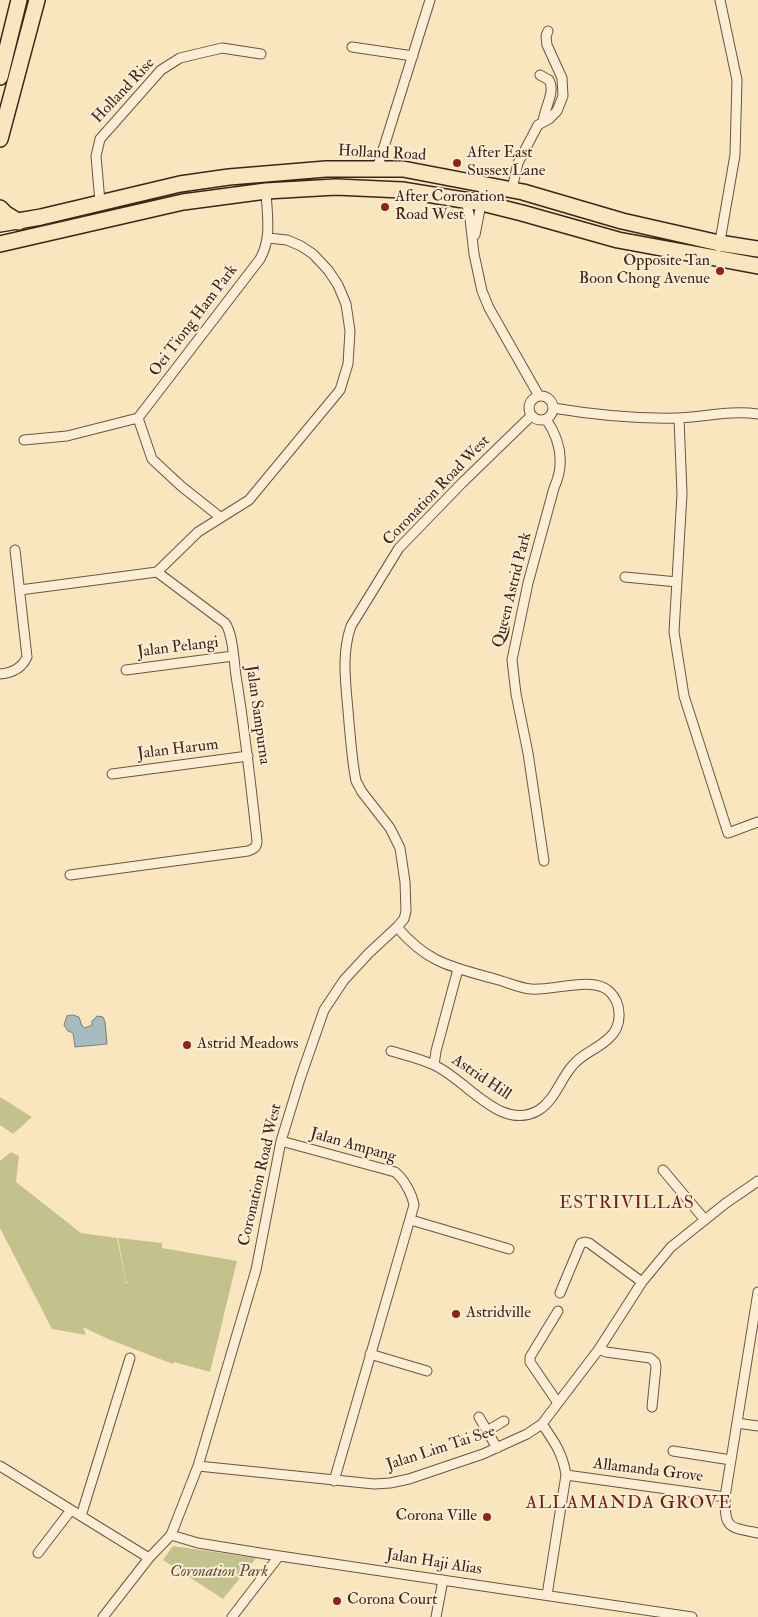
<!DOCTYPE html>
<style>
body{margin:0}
canvas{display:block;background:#f9e5be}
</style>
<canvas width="758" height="1617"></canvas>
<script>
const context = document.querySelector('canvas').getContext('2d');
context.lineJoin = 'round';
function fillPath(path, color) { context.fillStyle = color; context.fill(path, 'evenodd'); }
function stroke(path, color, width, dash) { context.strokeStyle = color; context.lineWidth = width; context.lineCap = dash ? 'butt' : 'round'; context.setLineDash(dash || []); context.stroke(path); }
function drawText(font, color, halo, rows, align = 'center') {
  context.font = font + ' "IM FELL Double Pica",serif'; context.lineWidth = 4; context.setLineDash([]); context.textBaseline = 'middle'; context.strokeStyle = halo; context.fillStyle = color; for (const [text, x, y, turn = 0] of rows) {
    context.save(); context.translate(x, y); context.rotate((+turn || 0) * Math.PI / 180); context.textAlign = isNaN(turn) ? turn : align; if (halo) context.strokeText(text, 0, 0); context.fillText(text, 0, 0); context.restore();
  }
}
const green = new Path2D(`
 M 0,1097 L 32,1117 L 13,1134 L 0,1125 Z
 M 11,1152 L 19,1156 L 16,1182 L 81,1233 L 117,1238 L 126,1283 L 129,1283 L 126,1282 L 118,1238 L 162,1243 L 162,1248 L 237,1261 L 210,1372 L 174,1362 L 173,1364 L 108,1339 L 83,1327 L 86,1335 L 52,1329 L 0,1228 L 0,1161 Z
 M 173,1546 L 256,1558 L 223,1599 L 163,1560 Z`);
const water = new Path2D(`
 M 73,1015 L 79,1017 L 82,1026 L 85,1028 L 92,1025 L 92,1021 L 97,1016 L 103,1017 L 105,1022 L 107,1044 L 75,1047 L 73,1033 L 68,1031 L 64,1025 L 67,1016 Z`);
const street = new Path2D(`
 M 352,47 L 413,56
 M 540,75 L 549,80 C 556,92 544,108 543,122
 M 377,169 L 430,0
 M 512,189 L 518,163 L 538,125 L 549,119 L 557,111 L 563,96 L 562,78 L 547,45 L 546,36 L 548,31
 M 466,200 L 470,219 L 474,254 L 482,291 L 489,308 L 539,396
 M 100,202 L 96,156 L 100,139 L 161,70 L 180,58 L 222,48 L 261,54
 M 475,235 L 485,184
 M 719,247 L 735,155 L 737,80 L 720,0
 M529 408a12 12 0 1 1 24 0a12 12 0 1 1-24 0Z
 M 553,408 C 595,415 635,419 677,418 C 704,417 731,410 758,414
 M 138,418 L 152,459 L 181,486 L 220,517
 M 679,418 L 682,494 L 674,632 L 684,696 L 728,833 L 758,822
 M 24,440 L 67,436 L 138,418 L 260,259 C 272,238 267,215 266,191
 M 157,572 L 198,532 L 249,500 L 340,390 L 348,364 L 350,331 L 346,304 L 338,285 L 328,270 L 313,254 L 301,246 L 287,240 L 268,238
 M 625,577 L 677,582
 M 20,590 L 157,572 L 225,623 C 233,633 234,662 236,676 C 245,731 251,785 257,841 C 257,847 254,849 248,851 L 70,875
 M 126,670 L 233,656
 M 0,674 C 12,673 22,668 27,657 L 15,550
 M 112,774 L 248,756
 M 544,861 L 528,753 L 516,694 L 512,660 L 528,583 L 554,488 C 565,464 561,441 546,419
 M 391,1051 C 405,1055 421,1059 434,1065 C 466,1079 501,1133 539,1110 C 555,1100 561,1078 573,1065 C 583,1053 598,1049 609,1038 C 623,1026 622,1003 609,991 C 592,976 553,991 531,989 C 519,988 507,982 495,979 C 452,967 427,963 397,927
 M 434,1065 L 436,1051 L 458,969
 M 281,1141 L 395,1172 C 404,1179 412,1194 414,1205 L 334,1481
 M 663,1170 L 705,1220
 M 411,1220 L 509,1249
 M 758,1292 L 725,1497 C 725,1529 728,1527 758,1533
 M 560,1293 L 581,1243 L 585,1242 L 589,1243 L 642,1282
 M 599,1349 L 606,1352 L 650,1358 L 655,1362 L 656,1367 L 652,1407
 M 370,1354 L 427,1371
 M 558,1403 L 530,1362 L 530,1357 L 558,1311
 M 479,1417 L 497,1448
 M 737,1423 L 758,1426
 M 542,1424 C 554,1441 563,1454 566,1475 L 547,1595
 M 487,1431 L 504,1421
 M 673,1451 L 731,1460
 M 0,1466 L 149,1558
 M 198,1466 L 374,1484 L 390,1483 L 409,1479 L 483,1454 L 527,1434 L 542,1424 L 599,1349 L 642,1282 L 671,1247 L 726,1203 L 758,1181
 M 566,1475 L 725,1497
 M 81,1516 L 130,1358
 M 171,1535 L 198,1543 L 266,1554 L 692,1617
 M 38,1553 L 71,1510
 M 103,1617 L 149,1558 L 171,1535 L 198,1466 L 256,1270 L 281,1141 L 300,1079 L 324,1010 L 344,980 L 369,953 L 397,927 L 404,919 L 406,911 L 405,882 L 400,848 L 390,828 L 362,792 L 356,781 C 352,762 351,742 349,723 C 347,691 340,657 351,626 L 399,548 L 462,483 L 531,416
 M 232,1617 L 279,1556
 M 436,1617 L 443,1580`);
const primary = new Path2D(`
 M 0,77 L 19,0
 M 0,139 L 37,0
 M 0,208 L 6,214 L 19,222
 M 0,224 L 41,217 L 180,184 L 229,177 L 326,169 L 403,169 L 523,192 L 622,221 L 719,243 L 758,249
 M 0,244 L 183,202 L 266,191 L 336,187 L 402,190 L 482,203 L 522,213 L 618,240 L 758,266`);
const markers = [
 [457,163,5,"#8f2418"],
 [385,207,5,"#8f2418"],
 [720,271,5,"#8f2418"],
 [187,1045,5,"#8f2418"],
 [456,1314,5,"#8f2418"],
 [487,1517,5,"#8f2418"],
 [337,1601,5,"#8f2418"]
];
const streetNames = [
 ["Holland Rise",124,91,-47],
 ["Holland Road",382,154,3],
 ["Oei Tiong Ham Park",194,321,-53],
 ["Coronation Road West",437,491,-46],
 ["Queen Astrid Park",513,590,-76],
 ["Jalan Pelangi",178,648,-7],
 ["Jalan Sampurna",257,715,82],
 ["Jalan Harum",178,750,-7],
 ["Astrid Hill",481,1078,34],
 ["Jalan Ampang",353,1146,16],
 ["Coronation Road West",261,1175,-77],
 ["Jalan Lim Tai See",441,1449,-18],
 ["Allamanda Grove",648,1471,7],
 ["Jalan Haji Alias",434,1563,9]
];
const poiNames = [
 ["After East",467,154],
 ["Sussex Lane",467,172],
 ["After Coronation",395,198],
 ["Road West",395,216],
 ["Opposite Tan",710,262,"right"],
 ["Boon Chong Avenue",710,280,"right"],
 ["Astrid Meadows",197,1045],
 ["Astridville",466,1314],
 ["Corona Ville",477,1517,"right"],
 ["Corona Court",347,1601]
];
const parkNames = [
 ["Coronation Park",219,1573]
];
const neighbourhoodNames = [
 ["ESTRIVILLAS",627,1204],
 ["ALLAMANDA GROVE",629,1504]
];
fillPath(green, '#c4c28c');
fillPath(water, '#a4bcbd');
stroke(water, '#7b7f7c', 1);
stroke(street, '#6d5443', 11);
stroke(primary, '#3e241a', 18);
stroke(street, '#fbeed5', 9);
stroke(primary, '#f9e5be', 15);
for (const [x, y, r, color] of markers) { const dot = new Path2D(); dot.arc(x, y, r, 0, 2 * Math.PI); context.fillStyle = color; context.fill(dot); stroke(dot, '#fbeed5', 2); }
drawText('16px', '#3e241a', '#fbeed5', streetNames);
drawText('16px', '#3e241a', '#fbeed5', poiNames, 'left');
drawText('italic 16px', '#604c36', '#fbeed5', parkNames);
context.letterSpacing = '1px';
drawText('18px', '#7a1f14', '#fbeed5', neighbourhoodNames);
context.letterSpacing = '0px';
</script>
